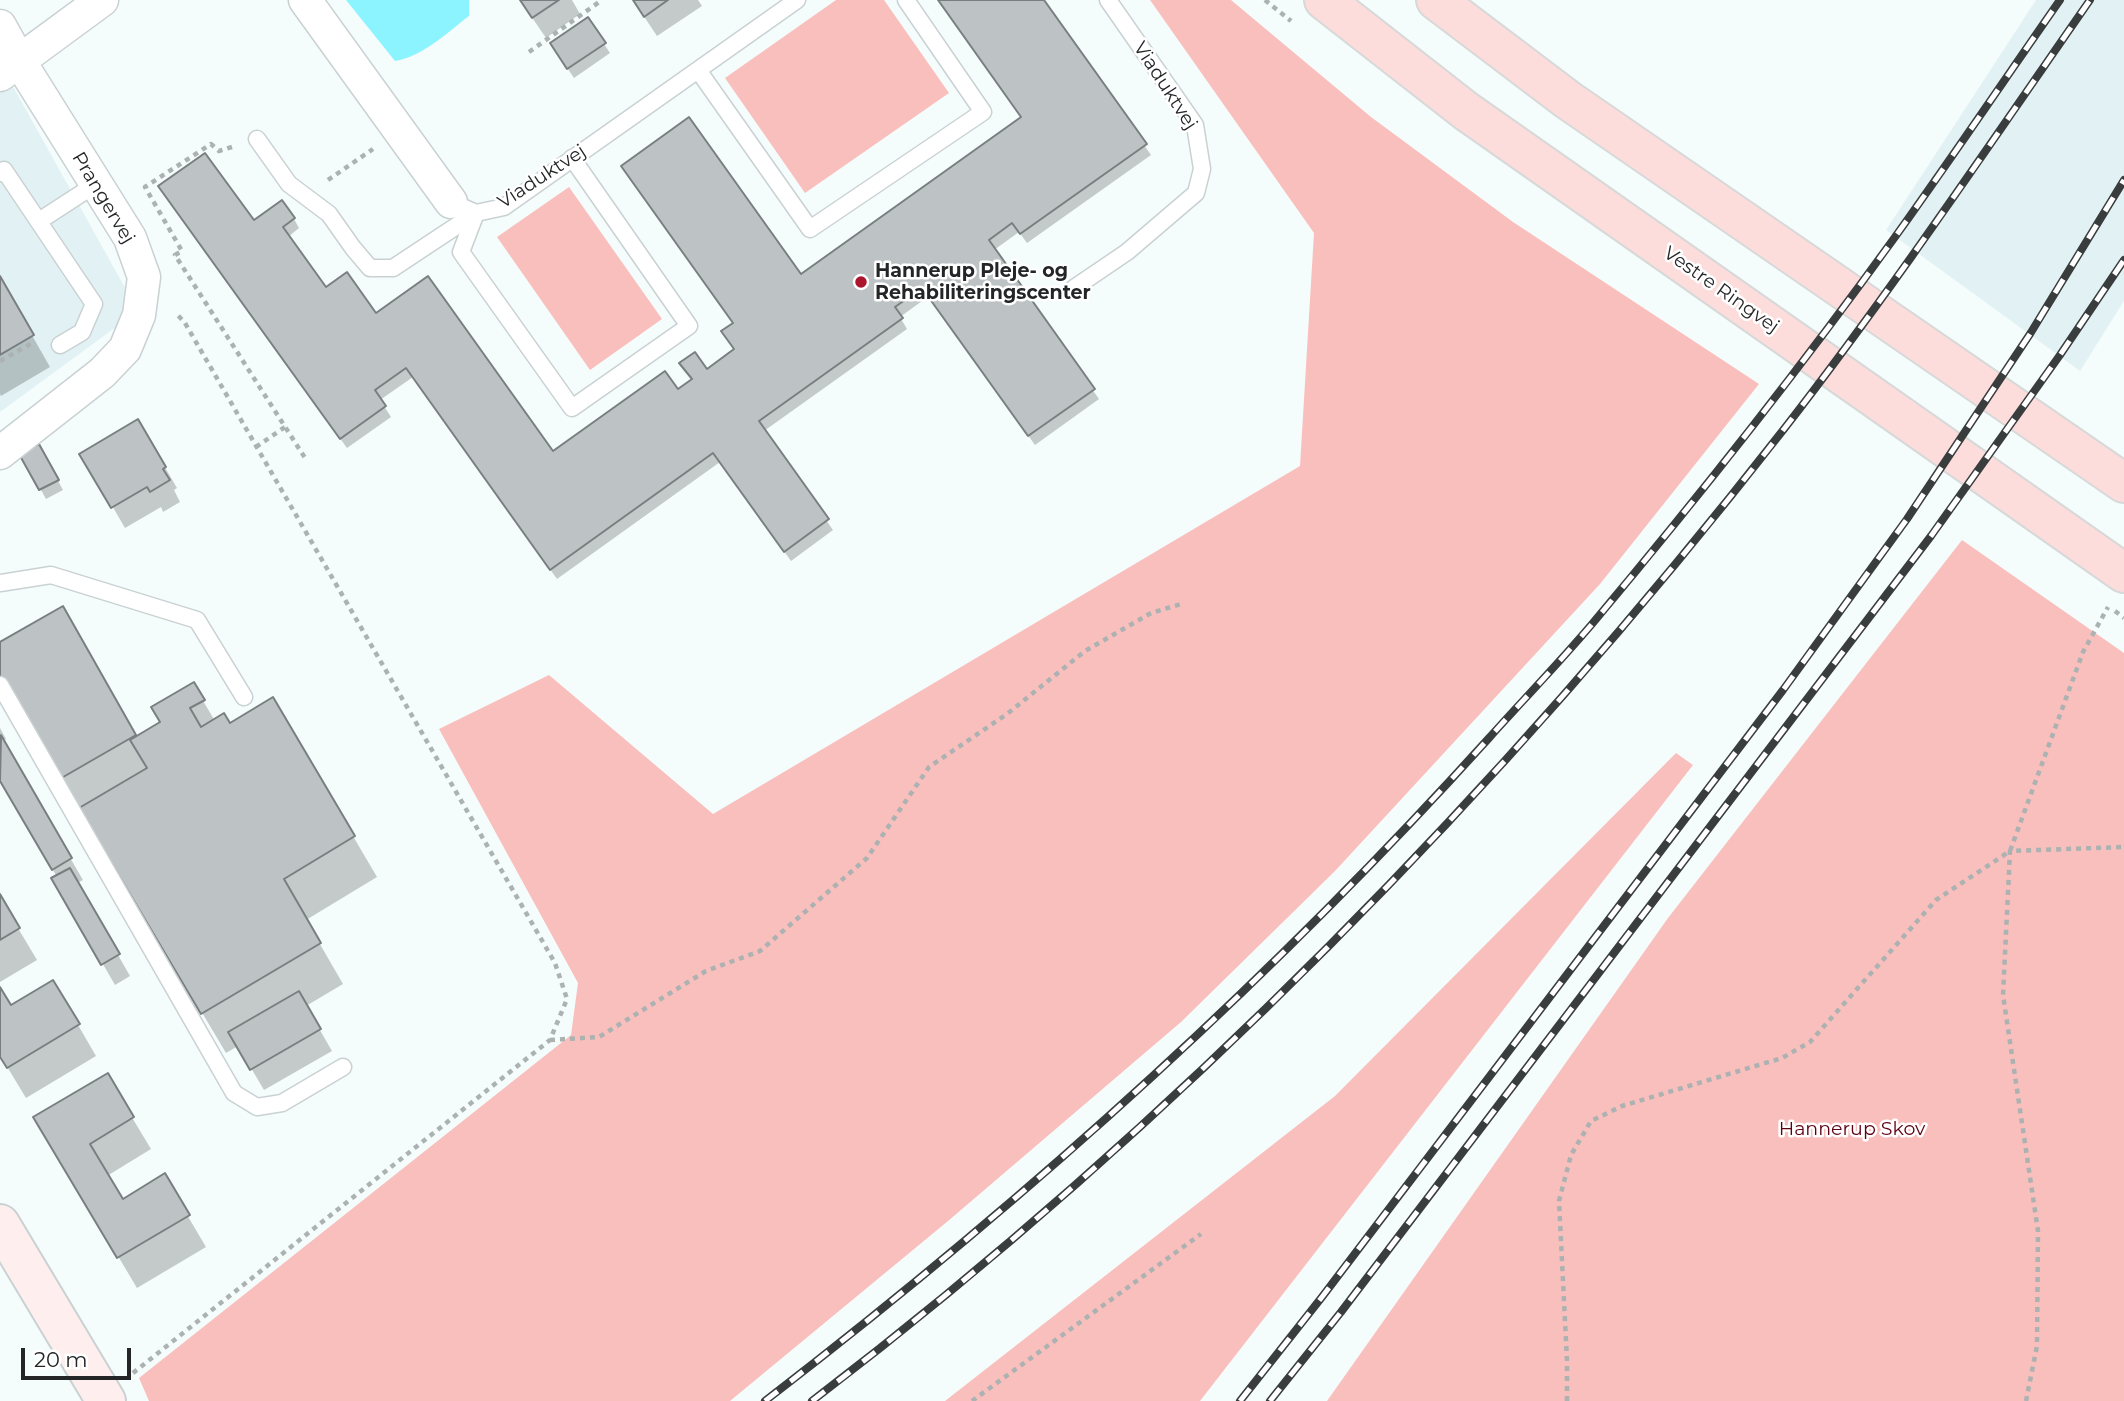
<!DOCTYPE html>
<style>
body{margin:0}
#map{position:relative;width:2124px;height:1401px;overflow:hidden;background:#f5fcfc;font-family:Montserrat,sans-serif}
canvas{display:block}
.scale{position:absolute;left:21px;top:1348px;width:110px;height:32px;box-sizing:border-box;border:4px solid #232526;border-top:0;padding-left:9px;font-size:21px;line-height:24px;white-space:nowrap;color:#232526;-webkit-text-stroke:5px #fff;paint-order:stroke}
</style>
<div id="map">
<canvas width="2124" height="1401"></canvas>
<div class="scale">20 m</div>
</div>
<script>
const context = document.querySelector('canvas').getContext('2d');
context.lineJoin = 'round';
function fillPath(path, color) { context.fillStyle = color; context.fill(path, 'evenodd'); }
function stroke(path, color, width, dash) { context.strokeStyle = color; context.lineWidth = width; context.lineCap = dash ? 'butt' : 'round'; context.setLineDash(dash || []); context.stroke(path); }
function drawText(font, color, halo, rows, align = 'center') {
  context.font = font + ' Montserrat,sans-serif'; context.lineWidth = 5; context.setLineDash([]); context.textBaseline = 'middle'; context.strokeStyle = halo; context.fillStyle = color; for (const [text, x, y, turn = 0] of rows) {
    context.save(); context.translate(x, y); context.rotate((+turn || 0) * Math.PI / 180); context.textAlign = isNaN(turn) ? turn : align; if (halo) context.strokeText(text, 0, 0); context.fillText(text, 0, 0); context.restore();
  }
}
const built = new Path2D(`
 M 2036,0 L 2124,0 L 2124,301 L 2080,371 L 1886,230 Z
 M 0,63 L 138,311 L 0,412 Z`);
const green = new Path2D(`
 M 836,0 L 884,0 L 949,93 L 805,193 L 725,78 Z
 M 1150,0 L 1231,0 L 1371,117 L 1513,222 L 1759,384 L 1600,584 L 1335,871 L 1181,1022 L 948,1221 L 730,1401 L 149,1401 L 139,1378 L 571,1035 L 578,983 L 439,729 L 549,675 L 713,814 L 1300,466 L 1314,233 Z
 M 569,187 L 662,319 L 590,370 L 497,237 Z
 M 1962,540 L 2124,653 L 2124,1401 L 1327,1401 L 1668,918 Z
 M 1676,753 L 1693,765 L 1200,1401 L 945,1401 L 1335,1096 Z`);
const water = new Path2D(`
 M 346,0 L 469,0 L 469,16 C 448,32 422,57 395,61 Z`);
const shadow = new Path2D(`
 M 520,0 L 572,0 L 580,14 L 546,38 Z
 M 633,0 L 698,0 L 702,6 L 657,36 Z
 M 938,0 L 1042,0 L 1151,155 L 1027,243 L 1019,232 L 994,250 L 1099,399 L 1035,445 L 929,296 L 900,317 L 907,329 L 764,431 L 833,530 L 791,561 L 720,462 L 557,579 L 413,377 L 380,400 L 391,417 L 347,448 L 166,196 L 253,223 L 294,219 L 299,228 L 288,237 L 325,290 L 376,315 L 552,454 L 678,391 L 693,381 L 687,373 L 707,371 L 736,350 L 801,276 L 1023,118 Z
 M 604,44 L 610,53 L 574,78 L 558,54 Z
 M 0,279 L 50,367 L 1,396 L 0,394 Z
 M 138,421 L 177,488 L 174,490 L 180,502 L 163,512 L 161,507 L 125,528 L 82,454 Z
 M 39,446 L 63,490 L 46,499 L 22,455 Z
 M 62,608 L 137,738 L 162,723 L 193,684 L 215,721 L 230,725 L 273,700 L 377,877 L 306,920 L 343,984 L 306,1006 L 332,1051 L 264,1090 L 238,1046 L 226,1053 L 105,849 L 78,810 L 0,674 L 0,644 Z
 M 0,728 L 6,739 L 2,741 L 83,880 L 77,883 L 130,976 L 115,985 L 54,879 L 57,877 L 0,778 Z
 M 0,898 L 37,960 L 0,982 Z
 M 0,991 L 10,1008 L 78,1025 L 96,1056 L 26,1098 L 0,1055 Z
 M 107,1076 L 151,1149 L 107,1176 L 122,1201 L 164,1176 L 206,1247 L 137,1288 L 54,1149 Z`);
const building = new Path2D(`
 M 520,0 L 559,0 L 532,18 Z
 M 633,0 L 668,0 L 644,17 Z
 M 938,0 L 1044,0 L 1147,144 L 1020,234 L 1012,223 L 989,240 L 1095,389 L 1028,436 L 922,288 L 895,307 L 903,318 L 759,421 L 829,519 L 784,552 L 713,453 L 550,570 L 406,368 L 375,390 L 386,406 L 340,439 L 158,186 L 205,153 L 254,220 L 282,200 L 295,218 L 283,227 L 326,287 L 347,272 L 376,313 L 428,276 L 553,451 L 665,371 L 678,389 L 692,379 L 679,363 L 695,352 L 707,369 L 734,349 L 721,331 L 733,323 L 621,166 L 689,117 L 801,274 L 1021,117 Z
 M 588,17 L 606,43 L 567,69 L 550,43 Z
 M 0,276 L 34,335 L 0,355 Z
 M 138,419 L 166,467 L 163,469 L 170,480 L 150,492 L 147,487 L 111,508 L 79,454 Z
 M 39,444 L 59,480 L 39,490 L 19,454 Z
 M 63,606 L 136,735 L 58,780 L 0,678 L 0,642 Z
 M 194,682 L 205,700 L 190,708 L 201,727 L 224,713 L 230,723 L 273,697 L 355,836 L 284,879 L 321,943 L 201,1014 L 79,808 L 147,768 L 130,740 L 160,722 L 151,707 Z
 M 1,735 L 72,858 L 52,870 L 0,781 Z
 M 70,868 L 120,954 L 101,965 L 51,878 Z
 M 0,894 L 20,928 L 0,940 Z
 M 53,980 L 80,1024 L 7,1068 L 0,1057 L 0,987 L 11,1005 Z
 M 299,991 L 321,1029 L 250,1070 L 228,1032 Z
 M 108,1073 L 134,1117 L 90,1144 L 123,1199 L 165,1173 L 190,1215 L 117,1258 L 33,1117 Z`);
const path = new Path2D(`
 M 1265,0 L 1291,21
 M 529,52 L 602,0
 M 232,147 L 219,151 L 211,144 L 145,187 L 182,251 L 175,255 L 307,461
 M 328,180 L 373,149
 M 0,361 L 34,342
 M 256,447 L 285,427
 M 2115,611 L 2124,618
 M 550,1040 L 599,1037 L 706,971 L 760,951 L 867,858 L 929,767 L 1007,714 L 1085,651 L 1151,613 L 1181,604
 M 133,1373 L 550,1040 L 567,999 L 555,963 L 185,323 L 175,312
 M 972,1401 L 1201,1234
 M 1567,1401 L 1567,1361 L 1559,1201 L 1571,1155 L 1591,1121 L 1622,1106 L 1782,1058 L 1810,1042 L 1936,900 L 2010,851 L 2083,652 L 2108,607
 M 2026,1401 L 2037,1346 L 2038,1231 L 2003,995 L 2010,851 L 2124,847`);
const lane = new Path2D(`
 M 698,70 L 810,229 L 983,112 L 906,0
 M 257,139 L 289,184 L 329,214 L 353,248 L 370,268 L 393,268 L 476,213
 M 0,173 L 4,170 L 94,304 L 82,332 L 60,345
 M 451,202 L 476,213 L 504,207 L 797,0
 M 476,213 L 461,252 L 572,408 L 689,326 L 572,158
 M 39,221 L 96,184
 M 1074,288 L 1127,252 L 1196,193 L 1202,169 L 1195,125 L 1108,0
 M 0,583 L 51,575 L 197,620 L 244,697
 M 0,685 L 234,1093 L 257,1107 L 282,1103 L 343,1067`);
const street = new Path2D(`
 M 305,0 L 451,202
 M 0,26 L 20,62 L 130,238 L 144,277 L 139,315 L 125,349 L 102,373 L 0,453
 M 0,75 L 102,0`);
const secondary = new Path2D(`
 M 0,1224 L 106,1401`);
const primary = new Path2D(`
 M 1324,0 L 1466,111 L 2124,573
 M 1436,0 L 1568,100 L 2124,483`);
const rail = new Path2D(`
 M 765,1401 C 1025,1201 1269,982 1489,738 C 1523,700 1559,663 1592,624 C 1697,499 1799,370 1895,237 C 1951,159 2005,79 2060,0
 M 812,1401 C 1175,1124 1503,789 1784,429 C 1892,290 1990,144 2090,0
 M 1240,1401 L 1322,1297 L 1783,690 L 1907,519 L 2030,334 L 2124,180
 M 1270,1401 L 1341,1312 L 1931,536 L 2060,355 L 2124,260`);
const markers = [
 [861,282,7,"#ab152e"]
];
const streetNames = [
 ["Viaduktvej",1165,86,57],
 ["Viaduktvej",542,177,-33],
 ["Prangervej",103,198,59],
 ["Vestre Ringvej",1721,290,35]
];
const poiNames = [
 ["Hannerup Pleje- og",875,271],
 ["Rehabiliteringscenter",875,293]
];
const parkNames = [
 ["Hannerup Skov",1852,1129]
];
fillPath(built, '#e2f2f4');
fillPath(green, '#f9bfbd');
fillPath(water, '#8cf4ff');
fillPath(shadow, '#0003');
fillPath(building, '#bdc3c4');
stroke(building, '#797f80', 2);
stroke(lane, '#cad1d2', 19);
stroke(street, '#cad1d2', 35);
stroke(secondary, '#cad1d2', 42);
stroke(primary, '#d7d8d8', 42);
stroke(path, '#acb1b1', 4.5, [5, 5]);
stroke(lane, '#fff', 16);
stroke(street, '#fff', 32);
stroke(secondary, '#feeeed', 38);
stroke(primary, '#fddddc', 38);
stroke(rail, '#3a3d3e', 8);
stroke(rail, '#fff', 5, [16]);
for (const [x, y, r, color] of markers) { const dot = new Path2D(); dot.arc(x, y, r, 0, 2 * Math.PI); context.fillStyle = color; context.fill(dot); stroke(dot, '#fff', 2.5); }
drawText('19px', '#232526', '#fff', streetNames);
drawText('bold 19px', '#232526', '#fff', poiNames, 'left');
drawText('19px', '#5d0012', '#fff', parkNames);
</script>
